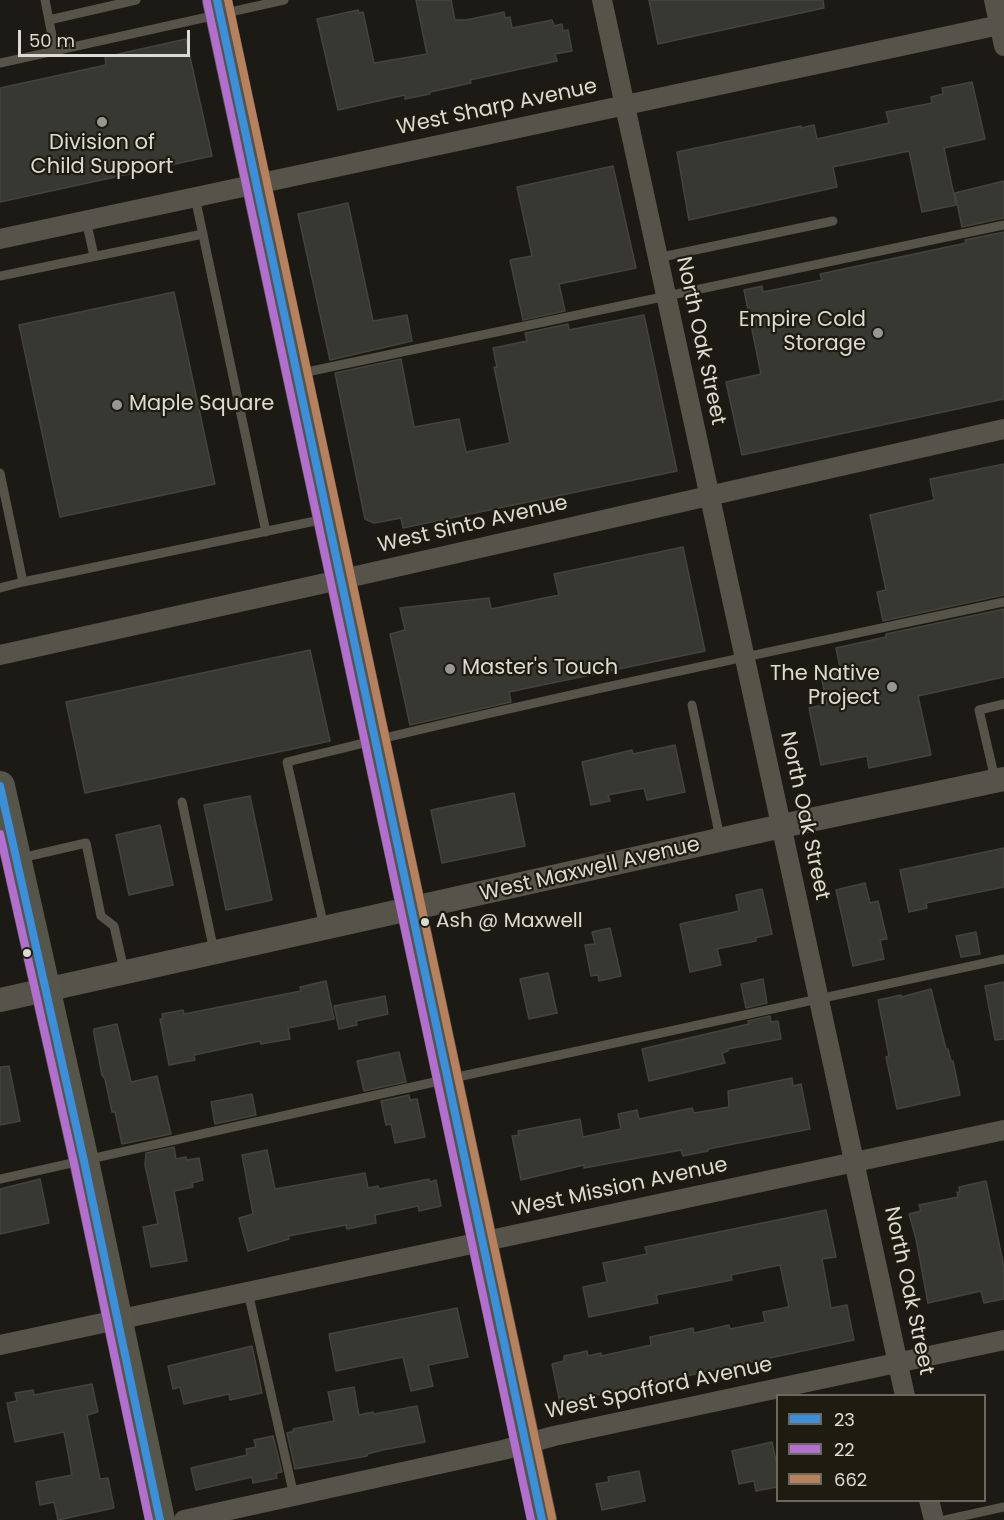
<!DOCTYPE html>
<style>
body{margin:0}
#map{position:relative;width:1004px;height:1520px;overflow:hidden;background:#1b1a14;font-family:Poppins,sans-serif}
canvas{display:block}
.legend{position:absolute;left:776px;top:1394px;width:210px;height:108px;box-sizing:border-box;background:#1e1c11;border:2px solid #6a685f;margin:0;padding:8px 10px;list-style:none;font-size:18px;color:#dcdbd3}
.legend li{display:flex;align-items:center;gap:12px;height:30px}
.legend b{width:30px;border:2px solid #6a685f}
.scale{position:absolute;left:18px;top:30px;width:172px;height:27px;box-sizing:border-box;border:3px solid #dcdbd3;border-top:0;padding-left:8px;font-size:18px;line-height:21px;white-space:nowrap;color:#dcdbd3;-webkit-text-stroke:4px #1e1c11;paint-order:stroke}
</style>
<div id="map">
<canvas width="1004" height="1520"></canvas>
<ul class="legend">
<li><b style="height:8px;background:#3a90db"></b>23</li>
<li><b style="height:8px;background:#b36fd0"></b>22</li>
<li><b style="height:8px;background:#b6815c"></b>662</li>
</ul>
<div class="scale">50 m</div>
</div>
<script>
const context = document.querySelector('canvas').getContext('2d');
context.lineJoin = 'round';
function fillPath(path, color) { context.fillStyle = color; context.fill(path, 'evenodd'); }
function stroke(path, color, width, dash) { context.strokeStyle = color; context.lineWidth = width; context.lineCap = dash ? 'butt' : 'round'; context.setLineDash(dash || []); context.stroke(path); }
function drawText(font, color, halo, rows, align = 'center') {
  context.font = font + ' Poppins,sans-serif'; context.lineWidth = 4.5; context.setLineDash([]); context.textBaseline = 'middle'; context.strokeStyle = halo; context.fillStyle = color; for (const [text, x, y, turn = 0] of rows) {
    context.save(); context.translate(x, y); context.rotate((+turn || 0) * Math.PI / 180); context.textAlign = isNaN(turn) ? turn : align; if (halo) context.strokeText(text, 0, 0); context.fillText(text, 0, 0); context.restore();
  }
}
const building = new Path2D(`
 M 416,0 L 451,0 L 455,20 L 466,20 L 504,12 L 505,18 L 510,17 L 512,28 L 552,20 L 554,26 L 562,24 L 563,31 L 568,30 L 572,51 L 555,54 L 557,61 L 470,80 L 471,83 L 430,92 L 430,94 L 405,99 L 405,95 L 338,110 L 317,19 L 358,10 L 359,13 L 363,12 L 374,63 L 427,54 Z
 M 649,0 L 823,0 L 824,8 L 658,44 Z
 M 186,39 L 212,156 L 0,202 L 0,88 L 106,65 L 105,57 Z
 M 972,82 L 985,139 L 944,148 L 956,205 L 922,212 L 909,151 L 833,167 L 837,187 L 689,220 L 677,152 L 801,126 L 801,128 L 814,125 L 817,139 L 889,123 L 886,112 L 932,103 L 931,97 L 943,94 L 942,88 Z
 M 613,166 L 636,268 L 559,284 L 565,311 L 523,320 L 510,260 L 532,256 L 517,187 Z
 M 1004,181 L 1004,218 L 962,227 L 955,193 Z
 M 348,203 L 373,321 L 407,315 L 412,341 L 330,360 L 298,214 Z
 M 1004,232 L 1004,399 L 742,455 L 726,382 L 761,374 L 744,290 L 762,286 L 763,292 L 822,280 L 820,274 L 966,243 L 965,240 Z
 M 174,292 L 215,484 L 60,517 L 19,325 Z
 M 644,315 L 677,471 L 403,528 L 401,518 L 374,523 L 365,519 L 335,373 L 401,359 L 414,427 L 459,419 L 466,452 L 510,443 L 494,367 L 497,367 L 493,348 L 527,341 L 525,333 L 568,324 L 569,330 Z
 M 1004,464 L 1004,595 L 883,621 L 877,592 L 886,590 L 870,515 L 934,500 L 930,479 Z
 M 683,547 L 705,651 L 509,692 L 511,702 L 410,725 L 390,634 L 405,630 L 400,608 L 489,598 L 491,609 L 559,595 L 554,574 Z
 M 1004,609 L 1004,677 L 918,696 L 931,755 L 869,768 L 867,756 L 821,765 L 809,708 L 827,704 L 821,676 L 841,672 L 836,648 L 886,637 L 886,634 Z
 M 310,650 L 330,741 L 85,793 L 66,702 Z
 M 675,745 L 685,792 L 647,800 L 644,788 L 608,795 L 610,801 L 591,805 L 582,762 L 632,750 L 633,754 Z
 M 514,793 L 525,846 L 442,863 L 431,810 Z
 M 250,796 L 272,900 L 226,910 L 204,805 Z
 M 160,825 L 173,885 L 129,895 L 116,835 Z
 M 1004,848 L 1004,887 L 926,903 L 927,908 L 909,912 L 900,870 Z
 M 865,883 L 870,903 L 878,901 L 887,939 L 880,940 L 884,959 L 853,966 L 836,890 Z
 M 762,889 L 772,934 L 755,938 L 756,941 L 717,949 L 721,965 L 690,972 L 680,924 L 739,911 L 736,895 Z
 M 610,928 L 621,976 L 599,981 L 598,975 L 591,976 L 585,945 L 595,944 L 592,932 Z
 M 976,932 L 980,954 L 961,957 L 956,936 Z
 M 548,973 L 557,1013 L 529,1019 L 520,979 Z
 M 763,979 L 767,1003 L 746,1008 L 741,984 Z
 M 326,981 L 334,1019 L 288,1028 L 290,1039 L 261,1044 L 260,1041 L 194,1055 L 195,1060 L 169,1065 L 160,1019 L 163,1019 L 162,1014 L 183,1010 L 184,1014 L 301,991 L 300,987 Z
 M 1004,982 L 1004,1039 L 995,1040 L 985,986 Z
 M 931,989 L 946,1049 L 948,1049 L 951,1061 L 953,1061 L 960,1095 L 897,1109 L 886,1057 L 889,1056 L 878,1000 L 901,995 L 901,997 Z
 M 385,996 L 388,1014 L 356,1021 L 357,1025 L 339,1029 L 334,1006 Z
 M 770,1016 L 771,1022 L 778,1021 L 781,1039 L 728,1049 L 728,1051 L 722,1053 L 725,1063 L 649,1081 L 642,1049 L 749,1024 L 748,1021 Z
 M 117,1024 L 131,1082 L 157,1076 L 171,1134 L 122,1144 L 115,1112 L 112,1112 L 105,1079 L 102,1075 L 94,1034 L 94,1029 Z
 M 399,1052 L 406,1082 L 364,1091 L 357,1061 Z
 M 9,1066 L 20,1121 L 0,1125 L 0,1067 Z
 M 792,1078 L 793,1086 L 801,1084 L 810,1129 L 708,1149 L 708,1151 L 683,1156 L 681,1150 L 584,1168 L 584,1165 L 521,1180 L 512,1136 L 519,1135 L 518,1131 L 580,1119 L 583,1137 L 621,1129 L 618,1114 L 637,1110 L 639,1119 L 692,1108 L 694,1113 L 729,1107 L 728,1091 Z
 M 252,1094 L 256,1115 L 215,1124 L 211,1102 Z
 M 409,1095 L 410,1100 L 417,1099 L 425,1137 L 395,1143 L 391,1124 L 386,1125 L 381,1101 Z
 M 174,1147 L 176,1159 L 186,1157 L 187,1160 L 199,1158 L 203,1180 L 192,1183 L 193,1187 L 174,1191 L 187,1261 L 151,1267 L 143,1227 L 158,1224 L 145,1165 L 146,1153 Z
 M 267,1150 L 275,1189 L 365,1173 L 368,1188 L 378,1186 L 379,1189 L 429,1179 L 430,1182 L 436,1180 L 441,1206 L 419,1211 L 418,1206 L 375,1215 L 376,1223 L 347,1229 L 346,1225 L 288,1236 L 289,1239 L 248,1251 L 239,1218 L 253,1214 L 242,1155 Z
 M 40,1179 L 49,1223 L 0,1234 L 0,1189 Z
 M 986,1181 L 1004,1267 L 1004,1299 L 984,1303 L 981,1291 L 928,1303 L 916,1239 L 909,1214 L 921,1211 L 919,1205 L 958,1197 L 957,1192 L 960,1192 L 959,1187 Z
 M 826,1210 L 836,1257 L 822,1259 L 831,1308 L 847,1305 L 854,1340 L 560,1403 L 552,1364 L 564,1361 L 564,1356 L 587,1351 L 588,1356 L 601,1353 L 601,1356 L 651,1345 L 650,1337 L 693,1328 L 694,1333 L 729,1325 L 730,1329 L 765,1322 L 763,1312 L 789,1307 L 780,1265 L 731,1275 L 732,1280 L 656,1295 L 658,1303 L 589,1317 L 583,1287 L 607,1282 L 603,1263 L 647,1254 L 645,1247 Z
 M 457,1308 L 468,1357 L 428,1365 L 433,1386 L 411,1391 L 403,1357 L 336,1371 L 329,1334 Z
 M 252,1346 L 262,1393 L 230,1400 L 229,1394 L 184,1404 L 180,1387 L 173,1389 L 168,1366 Z
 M 92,1384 L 98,1412 L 87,1415 L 100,1479 L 108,1478 L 114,1508 L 58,1520 L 54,1502 L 40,1505 L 36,1482 L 72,1475 L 64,1432 L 15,1442 L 7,1403 L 17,1401 L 15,1393 L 33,1390 L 34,1395 Z
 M 354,1387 L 359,1415 L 373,1412 L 374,1414 L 417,1406 L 425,1442 L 383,1450 L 367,1454 L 367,1456 L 295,1469 L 287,1433 L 294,1431 L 293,1429 L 334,1421 L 328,1392 Z
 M 273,1436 L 282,1472 L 276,1473 L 277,1478 L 253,1483 L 252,1477 L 196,1490 L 191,1468 L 247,1455 L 246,1449 L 256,1447 L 254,1440 Z
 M 772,1442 L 777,1466 L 777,1487 L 756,1491 L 754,1481 L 739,1484 L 732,1451 Z
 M 639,1471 L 645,1501 L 602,1510 L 596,1484 L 609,1482 L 608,1477 Z`);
const service = new Path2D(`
 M 45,0 L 55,51
 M 49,20 L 136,0
 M 0,63 L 284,0
 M 195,197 L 266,532
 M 86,220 L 94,256
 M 657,258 L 833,221
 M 0,276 L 203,234
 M 302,373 L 1004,225
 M 0,473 L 23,582 L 325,519
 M 0,588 L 23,582
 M 692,705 L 720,838
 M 995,779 L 979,710 L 1004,704
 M 182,802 L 214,951
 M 21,858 L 86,843 L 101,916 L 114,926 L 124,970
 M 324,927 L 287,762 C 524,702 765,653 1004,602
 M 0,1179 L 448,1079 L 1004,959
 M 248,1292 L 294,1496
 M 945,1520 L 1004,1507`);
const minor = new Path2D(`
 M 602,0 L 905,1396
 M 994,0 L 1004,46
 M 0,239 L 1004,24
 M 0,655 L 321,584 L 1004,429
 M 0,1345 L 1004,1130
 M 929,1500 L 934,1520
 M 184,1520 L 503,1450 L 554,1436 L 1004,1340`);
const tertiary = new Path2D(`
 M 0,1000 L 782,826 L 1004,779`);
const primary = new Path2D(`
 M 217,0 L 542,1520
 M 0,786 L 84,1161 L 160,1520`);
const bus1 = new Path2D(`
 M 217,0 L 542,1520
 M 0,786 L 84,1161 L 160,1520`);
const bus2 = new Path2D(`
 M 207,2 L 531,1520
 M 0,834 L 74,1163 L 149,1520`);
const bus3 = new Path2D(`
 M 228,0 L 552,1518`);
const markers = [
 [102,122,6,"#989790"],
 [878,333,6,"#989790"],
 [117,405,6,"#989790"],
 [450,669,6,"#989790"],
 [892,687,6,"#989790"],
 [425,922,5,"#dcdbd3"],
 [27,953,5,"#dcdbd3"]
];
const busNames = [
 ["Ash @ Maxwell",436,922]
];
const streetNames = [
 ["West Sharp Avenue",497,108,-12],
 ["North Oak Street",700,341,78],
 ["West Sinto Avenue",473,525,-13],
 ["North Oak Street",804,816,78],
 ["West Maxwell Avenue",590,870,-13],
 ["West Mission Avenue",620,1188,-12],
 ["North Oak Street",908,1291,78],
 ["West Spofford Avenue",659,1389,-12]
];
const poiNames = [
 ["Division of",102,144,"center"],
 ["Child Support",102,168,"center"],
 ["Empire Cold",866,321],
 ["Storage",866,345],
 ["Maple Square",129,405,"left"],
 ["Master's Touch",462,669,"left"],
 ["The Native",880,675],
 ["Project",880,699]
];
fillPath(building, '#383832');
stroke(building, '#44433e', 1.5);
stroke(service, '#56544a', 9);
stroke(minor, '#56544a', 20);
stroke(tertiary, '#56544a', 24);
stroke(primary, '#56554a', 30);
stroke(bus1, '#3a90db', 8);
stroke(bus2, '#b36fd0', 8);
stroke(bus3, '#b6815c', 8);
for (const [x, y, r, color] of markers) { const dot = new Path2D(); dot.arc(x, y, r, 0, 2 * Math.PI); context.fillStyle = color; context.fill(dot); stroke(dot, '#1e1c11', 2); }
drawText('20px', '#dcdbd3', '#1e1c11', busNames, 'left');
drawText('21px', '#dcdbd3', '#1e1c11', streetNames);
drawText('21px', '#dcdbd3', '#1e1c11', poiNames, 'right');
</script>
